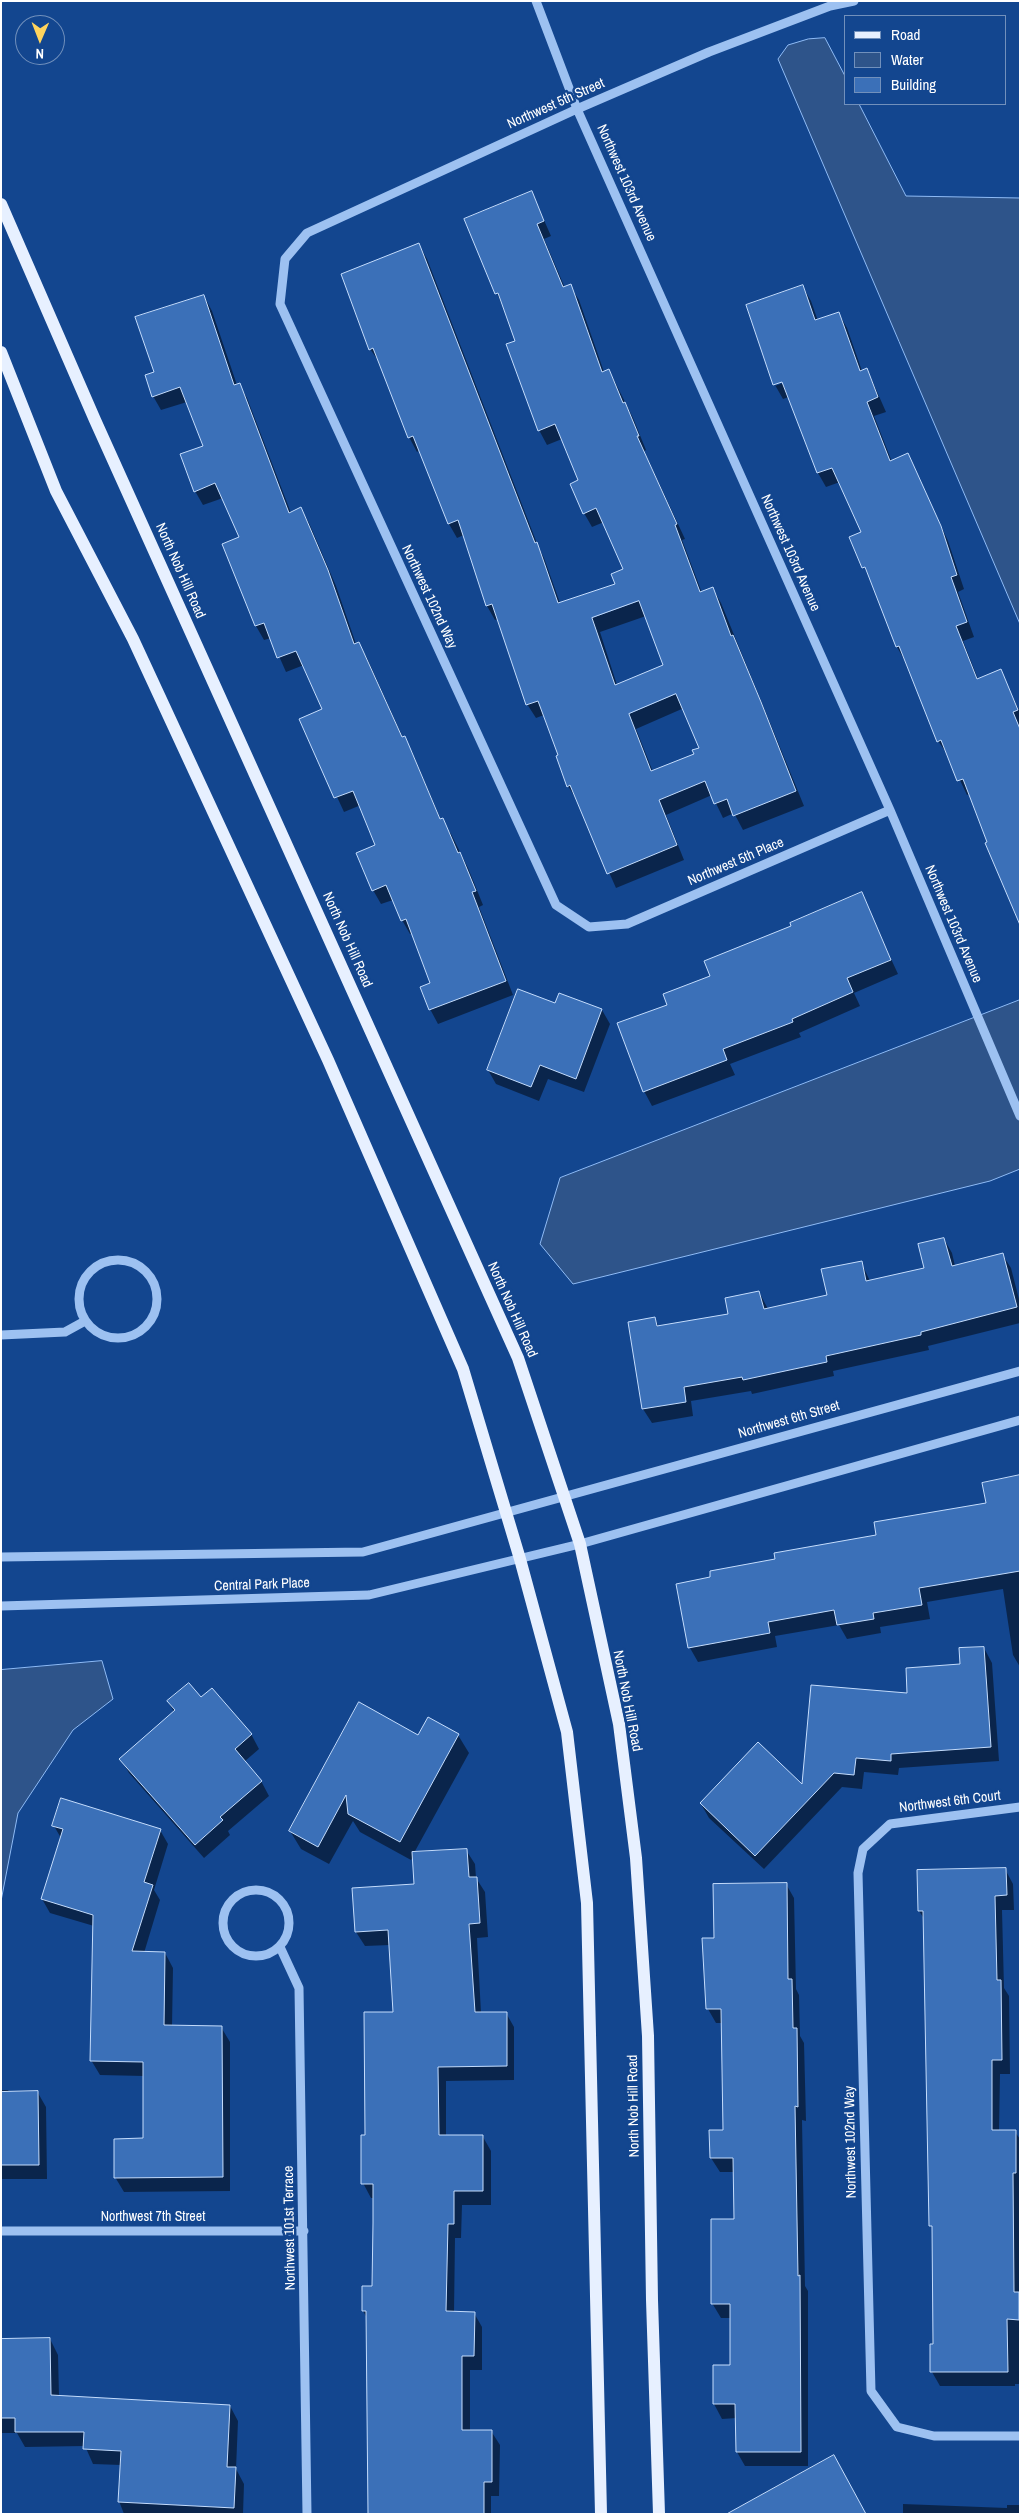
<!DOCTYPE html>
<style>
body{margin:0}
#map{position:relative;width:1021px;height:2515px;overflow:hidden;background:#13468f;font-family:"Archivo Narrow",sans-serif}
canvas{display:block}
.frame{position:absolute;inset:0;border:2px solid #fff;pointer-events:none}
.legend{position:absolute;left:844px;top:15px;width:162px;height:90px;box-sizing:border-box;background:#13468f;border:1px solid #7190bc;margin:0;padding:6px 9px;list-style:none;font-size:15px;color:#fff}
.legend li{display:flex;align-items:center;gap:10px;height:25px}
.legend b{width:25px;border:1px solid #7190bc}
.north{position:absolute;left:15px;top:15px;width:50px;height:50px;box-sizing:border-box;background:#13468f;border:1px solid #7190bc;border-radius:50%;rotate:181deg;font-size:14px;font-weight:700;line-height:20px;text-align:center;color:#fff}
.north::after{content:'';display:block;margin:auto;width:18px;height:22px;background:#ffd45d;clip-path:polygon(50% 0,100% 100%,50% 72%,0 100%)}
</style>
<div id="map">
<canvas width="1021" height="2515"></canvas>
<div class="frame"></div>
<ul class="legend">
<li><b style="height:6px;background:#e7f0ff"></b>Road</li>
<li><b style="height:14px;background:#2e548a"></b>Water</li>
<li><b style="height:14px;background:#3b70b8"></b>Building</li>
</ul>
<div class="north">N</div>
</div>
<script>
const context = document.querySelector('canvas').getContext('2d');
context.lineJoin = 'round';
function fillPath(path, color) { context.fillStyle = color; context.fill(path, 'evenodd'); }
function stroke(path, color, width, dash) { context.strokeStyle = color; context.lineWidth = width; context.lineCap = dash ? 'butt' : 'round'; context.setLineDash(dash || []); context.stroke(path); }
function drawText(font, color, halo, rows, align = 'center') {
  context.font = font + ' "Archivo Narrow",sans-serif'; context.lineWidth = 5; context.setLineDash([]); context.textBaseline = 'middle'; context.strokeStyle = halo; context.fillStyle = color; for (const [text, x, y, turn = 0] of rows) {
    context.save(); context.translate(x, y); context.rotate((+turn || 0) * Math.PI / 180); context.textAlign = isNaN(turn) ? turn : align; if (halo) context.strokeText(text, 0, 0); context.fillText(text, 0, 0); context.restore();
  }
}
const water = new Path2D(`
 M 825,38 L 845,76 L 845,104 L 859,104 L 906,196 L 1020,198 L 1020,624 L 778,59 L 788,45 L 808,39 Z
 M 1020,1000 L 1020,1169 L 990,1181 L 573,1284 L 540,1244 L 560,1178 Z
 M 102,1661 L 113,1699 L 73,1730 L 18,1813 L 1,1901 L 1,1670 Z`);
const shadow = new Path2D(`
 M 532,193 L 551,236 L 544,239 L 565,288 L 570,286 L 579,300 L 604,372 L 609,370 L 633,418 L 646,450 L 644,451 L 685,539 L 682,540 L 702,593 L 713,589 L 721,603 L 804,806 L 743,830 L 734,813 L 723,818 L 712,795 L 666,815 L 684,860 L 616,888 L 577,800 L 568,786 L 560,756 L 544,715 L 536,718 L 527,704 L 498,619 L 495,620 L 487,606 L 464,535 L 457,538 L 449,524 L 420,450 L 417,452 L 409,437 L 380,363 L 370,349 L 419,245 L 427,259 L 538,546 L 544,558 L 560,603 L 616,585 L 624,570 L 604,522 L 592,527 L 584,513 L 579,481 L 562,439 L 547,445 L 539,430 L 517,341 L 466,219 ZM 646,616 L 664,665 L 617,685 L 600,632 ZM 684,708 L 701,748 L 695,755 L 653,772 L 636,729 Z
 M 803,287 L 811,301 L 818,321 L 839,314 L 847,328 L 862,371 L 867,369 L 886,412 L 874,416 L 892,462 L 908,455 L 948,541 L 964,589 L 958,592 L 974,637 L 963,641 L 978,679 L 1000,671 L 1020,712 L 1020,919 L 970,794 L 967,795 L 948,755 L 938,741 L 905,661 L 897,647 L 872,582 L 850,538 L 862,533 L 840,482 L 826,487 L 818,473 L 789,397 L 783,399 L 775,385 L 747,306 ZM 788,379 L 788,381 L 775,386 L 775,383 Z
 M 204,296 L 212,311 L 237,385 L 239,384 L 247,398 L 291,513 L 301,509 L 309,523 L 336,586 L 356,644 L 359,644 L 367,658 L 403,738 L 412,752 L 441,820 L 451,834 L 468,868 L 483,905 L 479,907 L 513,995 L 438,1024 L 430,1009 L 432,984 L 412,933 L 410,934 L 402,920 L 393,900 L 381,904 L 373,890 L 377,846 L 361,805 L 344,812 L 301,719 L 324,709 L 304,665 L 286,672 L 271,638 L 264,640 L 256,626 L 240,538 L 223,498 L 203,505 L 195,491 L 205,447 L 187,402 L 161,410 L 153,396 L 155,373 Z
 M 861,894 L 898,974 L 854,993 L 860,1006 L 799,1033 L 801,1037 L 730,1064 L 735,1075 L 652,1106 L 644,1091 L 669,1005 L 793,927 Z
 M 556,1005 L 602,1010 L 610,1024 L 584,1092 L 548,1079 L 539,1101 L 496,1084 L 488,1070 Z
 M 944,1239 L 952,1253 L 955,1266 L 1002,1254 L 1011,1268 L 1020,1303 L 1020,1323 L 928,1346 L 929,1350 L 833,1371 L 834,1376 L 752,1394 L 751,1391 L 691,1401 L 693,1416 L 652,1423 L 643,1409 L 629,1323 L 655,1319 L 659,1327 L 730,1315 L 759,1292 L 768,1309 L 828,1296 L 861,1262 L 870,1281 L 925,1269 Z
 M 1020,1476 L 1020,1667 L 1013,1655 L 1003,1589 L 927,1602 L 930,1619 L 880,1627 L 881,1633 L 847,1639 L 839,1625 L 775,1636 L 777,1647 L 698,1662 L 690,1648 L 677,1585 L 712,1578 L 776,1560 L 878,1536 L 988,1504 Z
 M 984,1648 L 992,1663 L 999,1761 L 899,1768 L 898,1775 L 864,1772 L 862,1789 L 842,1787 L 764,1869 L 709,1818 L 701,1804 L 803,1786 L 909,1694 L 962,1665 Z
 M 201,1699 L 251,1734 L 259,1749 L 244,1762 L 261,1781 L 269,1796 L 228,1831 L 230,1835 L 204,1858 L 129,1773 L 121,1759 L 175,1713 L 168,1702 Z
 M 458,1735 L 469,1753 L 414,1853 L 466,1850 L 475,1864 L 476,1878 L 485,1892 L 488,1937 L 477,1938 L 481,2013 L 506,2013 L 514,2027 L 514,2080 L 446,2081 L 446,2136 L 483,2137 L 491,2151 L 491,2205 L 462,2205 L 461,2238 L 455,2238 L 454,2313 L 474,2313 L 482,2327 L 482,2370 L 470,2370 L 470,2431 L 491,2431 L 500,2445 L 499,2496 L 491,2496 L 491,2514 L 369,2514 L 367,2318 L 363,2311 L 374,2287 L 374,2198 L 371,2198 L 363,2183 L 366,2136 L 395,2013 L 390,1945 L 365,1946 L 356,1932 L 354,1889 L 416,1885 L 414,1855 L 411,1860 L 360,1832 L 353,1821 L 329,1864 L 301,1849 L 290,1831 L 418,1736 Z
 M 54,1826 L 160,1830 L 168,1844 L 154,1890 L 160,1900 L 144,1953 L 165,1953 L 173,1968 L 172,2027 L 221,2027 L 230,2042 L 230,2191 L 124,2192 L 115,2177 L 144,2140 L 144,2076 L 100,2075 L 91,2060 L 94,1926 L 50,1913 L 42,1899 L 61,1838 Z
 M 1005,1869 L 1013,1884 L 1014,1910 L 1002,1910 L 1004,1988 L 1009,1996 L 1010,2074 L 1000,2074 L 999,2132 L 1015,2132 L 1020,2139 L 1020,2384 L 1015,2384 L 1015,2386 L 940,2386 L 932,2372 L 934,2278 L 925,1920 L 919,1911 Z
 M 786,1884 L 794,1898 L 796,1989 L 799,1995 L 800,2036 L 804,2043 L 806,2121 L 802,2120 L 805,2286 L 808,2291 L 808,2466 L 745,2466 L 737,2452 L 737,2418 L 722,2419 L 714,2404 L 714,2366 L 731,2366 L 731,2318 L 721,2318 L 712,2303 L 735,2220 L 735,2172 L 720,2172 L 711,2158 L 724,2131 L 723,2023 L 716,2023 L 708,2009 L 716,1939 Z
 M 1,2090 L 8,2090 L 10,2093 L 38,2093 L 46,2107 L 47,2179 L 1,2179 Z
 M 50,2339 L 58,2355 L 59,2396 L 230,2406 L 238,2421 L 236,2469 L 244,2484 L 243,2514 L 124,2514 L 119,2501 L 121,2465 L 93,2464 L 85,2446 L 25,2447 L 17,2433 L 1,2433 L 1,2340 Z
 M 903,2504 L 1007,2508 L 1007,2505 L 1020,2505 L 1020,2514 L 903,2514 Z`);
const building = new Path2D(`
 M 532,191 L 544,221 L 537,224 L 563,287 L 571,284 L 602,372 L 609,369 L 623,403 L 625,402 L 639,436 L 637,436 L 677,524 L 675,525 L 700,592 L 713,587 L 731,636 L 733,635 L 761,702 L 796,791 L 733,816 L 727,799 L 714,804 L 705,781 L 659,800 L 677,845 L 607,874 L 570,785 L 567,787 L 556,756 L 558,755 L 538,701 L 526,705 L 492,604 L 486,606 L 458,520 L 448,524 L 413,436 L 408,438 L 373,348 L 369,350 L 341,274 L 419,243 L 535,543 L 537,542 L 558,603 L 615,584 L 611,574 L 623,569 L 596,508 L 583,514 L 570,484 L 578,480 L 555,424 L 538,431 L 506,344 L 515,341 L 498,293 L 495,294 L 464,219 ZM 639,601 L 663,665 L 615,685 L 592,618 ZM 676,694 L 699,748 L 692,750 L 694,754 L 651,771 L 629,714 Z
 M 803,285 L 815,320 L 839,312 L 860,371 L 867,368 L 878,397 L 867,402 L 890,461 L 908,453 L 941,526 L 957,575 L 951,577 L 967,622 L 956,626 L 977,679 L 1001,669 L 1018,710 L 1013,712 L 1020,729 L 1020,925 L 985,843 L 987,842 L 963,779 L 957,781 L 941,740 L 937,742 L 899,646 L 896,647 L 865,567 L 862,568 L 849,537 L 861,532 L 832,468 L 817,473 L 782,382 L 773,385 L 746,305 Z
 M 204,295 L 234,385 L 240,383 L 289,513 L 301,507 L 328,570 L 354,644 L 359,642 L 402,737 L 405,736 L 440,819 L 443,818 L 458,853 L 460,852 L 476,891 L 472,892 L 506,981 L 429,1010 L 420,987 L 430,983 L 406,919 L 401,921 L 386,885 L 372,891 L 356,853 L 375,845 L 353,791 L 334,798 L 299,719 L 322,709 L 296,651 L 277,658 L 264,623 L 255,626 L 222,544 L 239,537 L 215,483 L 194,492 L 180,454 L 203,446 L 180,387 L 152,397 L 145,375 L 154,372 L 135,317 Z
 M 862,892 L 891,960 L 847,978 L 853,992 L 792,1019 L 793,1022 L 723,1049 L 727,1060 L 643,1092 L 617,1023 L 667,1005 L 663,994 L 710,976 L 704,961 L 791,926 L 790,923 Z
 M 518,989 L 555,1003 L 559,993 L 602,1009 L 576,1079 L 540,1065 L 531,1087 L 487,1070 Z
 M 944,1238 L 952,1266 L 1003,1253 L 1017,1307 L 921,1332 L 921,1335 L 826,1356 L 827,1362 L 743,1380 L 742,1377 L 684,1387 L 686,1402 L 642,1409 L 628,1322 L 655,1317 L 657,1326 L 728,1314 L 725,1298 L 759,1291 L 764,1309 L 827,1295 L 821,1269 L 862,1261 L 866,1281 L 924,1268 L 918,1244 Z
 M 1020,1475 L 1020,1571 L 919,1588 L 922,1605 L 873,1613 L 874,1619 L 837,1625 L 834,1610 L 768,1622 L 770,1633 L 688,1648 L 676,1584 L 710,1577 L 710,1571 L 775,1559 L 774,1553 L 876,1535 L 874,1522 L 986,1503 L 982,1483 Z
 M 984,1647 L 991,1747 L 891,1754 L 891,1761 L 856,1758 L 854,1775 L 834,1773 L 755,1856 L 700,1803 L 758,1742 L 802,1784 L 811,1685 L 907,1693 L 906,1668 L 960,1664 L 959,1648 Z
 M 189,1683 L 201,1697 L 212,1688 L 252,1734 L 235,1749 L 262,1781 L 220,1817 L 223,1820 L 195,1845 L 119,1759 L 175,1710 L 167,1701 Z
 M 359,1702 L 418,1735 L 428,1717 L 459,1734 L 400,1842 L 348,1814 L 346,1795 L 318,1847 L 289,1831 Z
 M 61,1798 L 161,1829 L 144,1882 L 153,1885 L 132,1951 L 165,1952 L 164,2025 L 222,2026 L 223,2177 L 114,2178 L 114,2139 L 143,2138 L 143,2062 L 90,2061 L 93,1915 L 41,1899 L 63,1829 L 52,1826 Z
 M 467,1849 L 469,1877 L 477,1877 L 480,1923 L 469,1924 L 475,2012 L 507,2012 L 507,2066 L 438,2067 L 439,2135 L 483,2135 L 483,2191 L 454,2191 L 454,2224 L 448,2224 L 446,2311 L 475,2312 L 474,2356 L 462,2356 L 462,2430 L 492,2430 L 492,2482 L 484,2482 L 484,2514 L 368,2514 L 366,2311 L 362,2311 L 362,2286 L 372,2286 L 373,2223 L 373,2184 L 361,2184 L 361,2135 L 365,2135 L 364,2012 L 393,2012 L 388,1930 L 355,1932 L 352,1888 L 414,1884 L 412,1852 Z
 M 1006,1868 L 1007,1895 L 995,1896 L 997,1980 L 1001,1980 L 1002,2060 L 992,2060 L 992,2130 L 1016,2130 L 1016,2173 L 1013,2173 L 1014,2292 L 1019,2292 L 1019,2320 L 1007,2319 L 1008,2372 L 930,2372 L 930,2344 L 933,2344 L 932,2226 L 929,2226 L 928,2173 L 923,1911 L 918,1911 L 917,1870 Z
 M 787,1883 L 788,1979 L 792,1979 L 793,2028 L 797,2028 L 798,2107 L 795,2106 L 798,2276 L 800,2275 L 801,2452 L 736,2452 L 735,2404 L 713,2404 L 713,2365 L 730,2365 L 730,2304 L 711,2304 L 711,2219 L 734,2219 L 733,2158 L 710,2158 L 709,2130 L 723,2130 L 721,2009 L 706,2009 L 702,1938 L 714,1938 L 713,1884 Z
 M 38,2091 L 39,2165 L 1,2165 L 1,2092 Z
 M 50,2338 L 51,2395 L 230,2405 L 227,2467 L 236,2467 L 234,2508 L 118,2502 L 121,2451 L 83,2449 L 84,2432 L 15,2432 L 15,2418 L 1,2418 L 1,2339 Z
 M 834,2455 L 866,2514 L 727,2514 Z`);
const minor = new Path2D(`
 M 536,1 L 577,109 L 890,810 L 1020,1116
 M 854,1 L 830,6 L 709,52 L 577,109 L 307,233 L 285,259 L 280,304 L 556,905 L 589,927 L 627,924 L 890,810
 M79 1299a39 39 0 1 1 78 0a39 39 0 1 1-78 0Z
 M 1,1335 L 65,1332 L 85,1321
 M 1,1557 L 363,1552 L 1020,1371
 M 1,1606 L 369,1595 L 580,1544 L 1020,1420
 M 1020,1807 L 890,1824 L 863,1849 L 858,1873 L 871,2391 L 897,2427 L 934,2436 L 1020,2436
 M223 1923a33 33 0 1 1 66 0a33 33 0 1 1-66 0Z
 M 280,1947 L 299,1988 L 307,2514
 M 1,2231 L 304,2231`);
const major = new Path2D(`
 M 1,204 L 95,420 L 518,1358 L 580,1544 L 619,1724 L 636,1858 L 648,2036 L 652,2300 L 659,2514
 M 1,352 L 56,491 L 133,639 L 328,1060 L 463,1369 L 520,1559 L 567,1732 L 587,1903 L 601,2514`);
const streetNames = [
 ["Northwest 5th Street",556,104,-24],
 ["Northwest 103rd Avenue",626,183,66],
 ["Northwest 103rd Avenue",790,553,66],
 ["North Nob Hill Road",180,571,66],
 ["Northwest 102nd Way",429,597,65],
 ["Northwest 5th Place",736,862,-23],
 ["Northwest 103rd Avenue",953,924,67],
 ["North Nob Hill Road",347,940,66],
 ["North Nob Hill Road",512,1310,66],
 ["Northwest 6th Street",789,1420,-16],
 ["Central Park Place",262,1585,-2],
 ["North Nob Hill Road",627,1701,79],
 ["Northwest 6th Court",950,1802,-7],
 ["North Nob Hill Road",634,2106,-91],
 ["Northwest 102nd Way",851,2142,-91],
 ["Northwest 7th Street",153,2217],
 ["Northwest 101st Terrace",290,2228,-91]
];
fillPath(water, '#2e548a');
stroke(water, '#8fbbf5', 1);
fillPath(shadow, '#0007');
fillPath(building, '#3b70b8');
stroke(building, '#c4dcfc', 1);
stroke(minor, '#9dc1f1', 9);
stroke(major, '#e7f0ff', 12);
drawText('14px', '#fff', '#13468f', streetNames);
</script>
